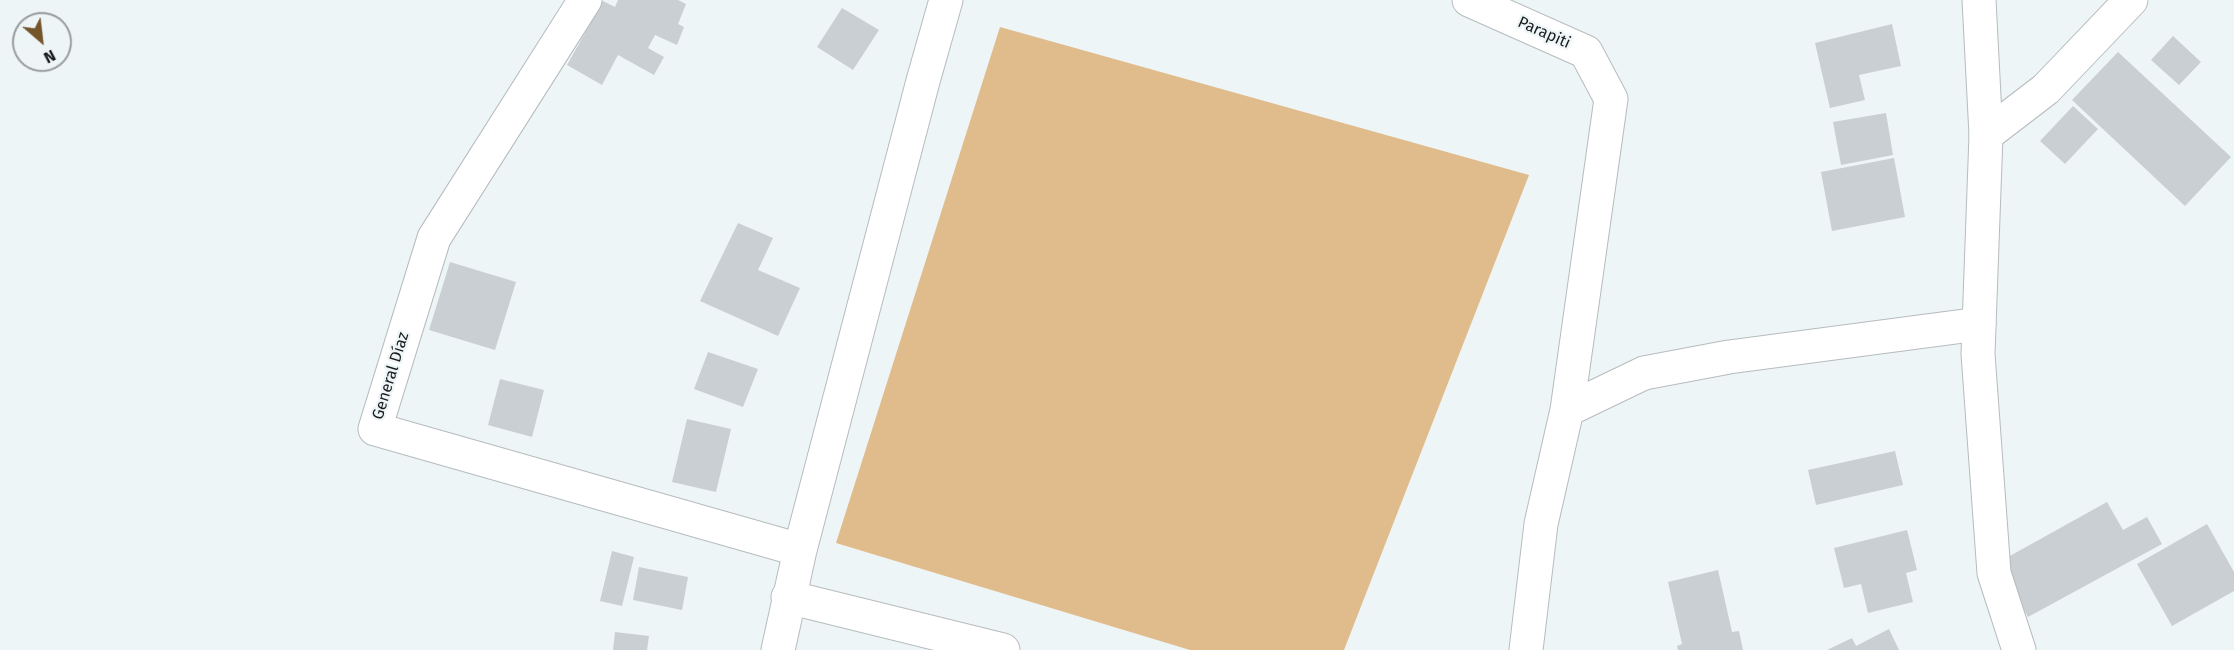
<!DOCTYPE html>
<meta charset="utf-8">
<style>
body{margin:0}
#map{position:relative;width:2234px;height:650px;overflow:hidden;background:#eef5f7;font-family:"Fira Sans",sans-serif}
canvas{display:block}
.north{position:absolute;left:12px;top:12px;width:60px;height:60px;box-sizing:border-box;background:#eef5f7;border:2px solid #989d9f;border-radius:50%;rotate:152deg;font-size:16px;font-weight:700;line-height:24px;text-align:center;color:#181a1b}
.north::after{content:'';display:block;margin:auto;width:21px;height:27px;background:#75562b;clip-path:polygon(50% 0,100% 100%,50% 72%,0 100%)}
</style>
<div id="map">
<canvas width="2234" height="650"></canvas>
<div class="north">N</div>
</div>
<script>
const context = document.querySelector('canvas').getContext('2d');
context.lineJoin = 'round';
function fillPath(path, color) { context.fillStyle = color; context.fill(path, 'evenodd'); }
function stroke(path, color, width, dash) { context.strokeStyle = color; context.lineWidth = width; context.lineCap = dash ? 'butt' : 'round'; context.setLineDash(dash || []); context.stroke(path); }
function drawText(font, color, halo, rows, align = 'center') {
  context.font = font + ' "Fira Sans",sans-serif'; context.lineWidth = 4.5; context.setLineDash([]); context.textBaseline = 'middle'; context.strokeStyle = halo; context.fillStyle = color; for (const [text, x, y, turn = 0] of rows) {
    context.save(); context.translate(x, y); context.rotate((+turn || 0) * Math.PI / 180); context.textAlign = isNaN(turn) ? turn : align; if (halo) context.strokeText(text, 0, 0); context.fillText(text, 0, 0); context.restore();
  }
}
const green = new Path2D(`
 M 1000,27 L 1529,175 L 1344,650 L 1190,650 L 836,543 Z`);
const building = new Path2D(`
 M 618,0 L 678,0 L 686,4 L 678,24 L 684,27 L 677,45 L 655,35 L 648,48 L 664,57 L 654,75 L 618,55 L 602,85 L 567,65 L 603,1 L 615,7 Z
 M 842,8 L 879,30 L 853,70 L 817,47 Z
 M 1892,24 L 1901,66 L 1859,75 L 1865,100 L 1830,108 L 1815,43 Z
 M 2173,36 L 2201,62 L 2179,85 L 2151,60 Z
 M 2118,52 L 2231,157 L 2185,206 L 2072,100 Z
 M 2073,106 L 2098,129 L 2065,164 L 2040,141 Z
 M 1886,113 L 1893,155 L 1841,165 L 1833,122 Z
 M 1894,158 L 1905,217 L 1832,231 L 1821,172 Z
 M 738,223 L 773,238 L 758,270 L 800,288 L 778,336 L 700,301 Z
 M 450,262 L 516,282 L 495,350 L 429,330 Z
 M 708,352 L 758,369 L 743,407 L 694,389 Z
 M 500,379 L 544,390 L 532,437 L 488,425 Z
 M 687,419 L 731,429 L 716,492 L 672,482 Z
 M 1895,451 L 1903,485 L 1816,505 L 1808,470 Z
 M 2107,502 L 2123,530 L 2147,517 L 2162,544 L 2028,617 L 1999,562 Z
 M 2207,524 L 2234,572 L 2234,591 L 2172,626 L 2137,564 Z
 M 1907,530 L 1917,570 L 1906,573 L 1913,602 L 1868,613 L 1861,584 L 1844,588 L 1834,548 Z
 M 612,551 L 634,557 L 622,606 L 600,601 Z
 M 639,567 L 688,577 L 682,610 L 633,600 Z
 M 1718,570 L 1732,632 L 1739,631 L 1743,650 L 1678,650 L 1677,646 L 1682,644 L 1668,582 Z
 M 1889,629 L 1899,650 L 1827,650 L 1852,638 L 1856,646 Z
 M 615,632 L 649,636 L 647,650 L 613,650 Z`);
const street = new Path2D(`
 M 585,0 L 434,238 L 375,429 L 800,550
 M 1469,0 L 1586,52 L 1611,99 L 1567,410 L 1541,524 L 1526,650
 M 1986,135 L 2046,89 L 2131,0
 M 1567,410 L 1644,373 L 1729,357 L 1979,324
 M 788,597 L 1003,650
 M 778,650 L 800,550 L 923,81 L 946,0`);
const secondary = new Path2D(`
 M 1979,0 L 1986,135 L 1978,354 L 1994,573 L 2019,650`);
const streetNames = [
 ["Parapiti",1544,33,24],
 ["General Díaz",391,376,-73]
];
fillPath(green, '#e0bc8d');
fillPath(building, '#c9cfd2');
stroke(street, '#b6bcbe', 35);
stroke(secondary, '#b6bcbe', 35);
stroke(street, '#fff', 33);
stroke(secondary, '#fff', 33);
drawText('16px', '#181a1b', '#eef5f7', streetNames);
</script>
